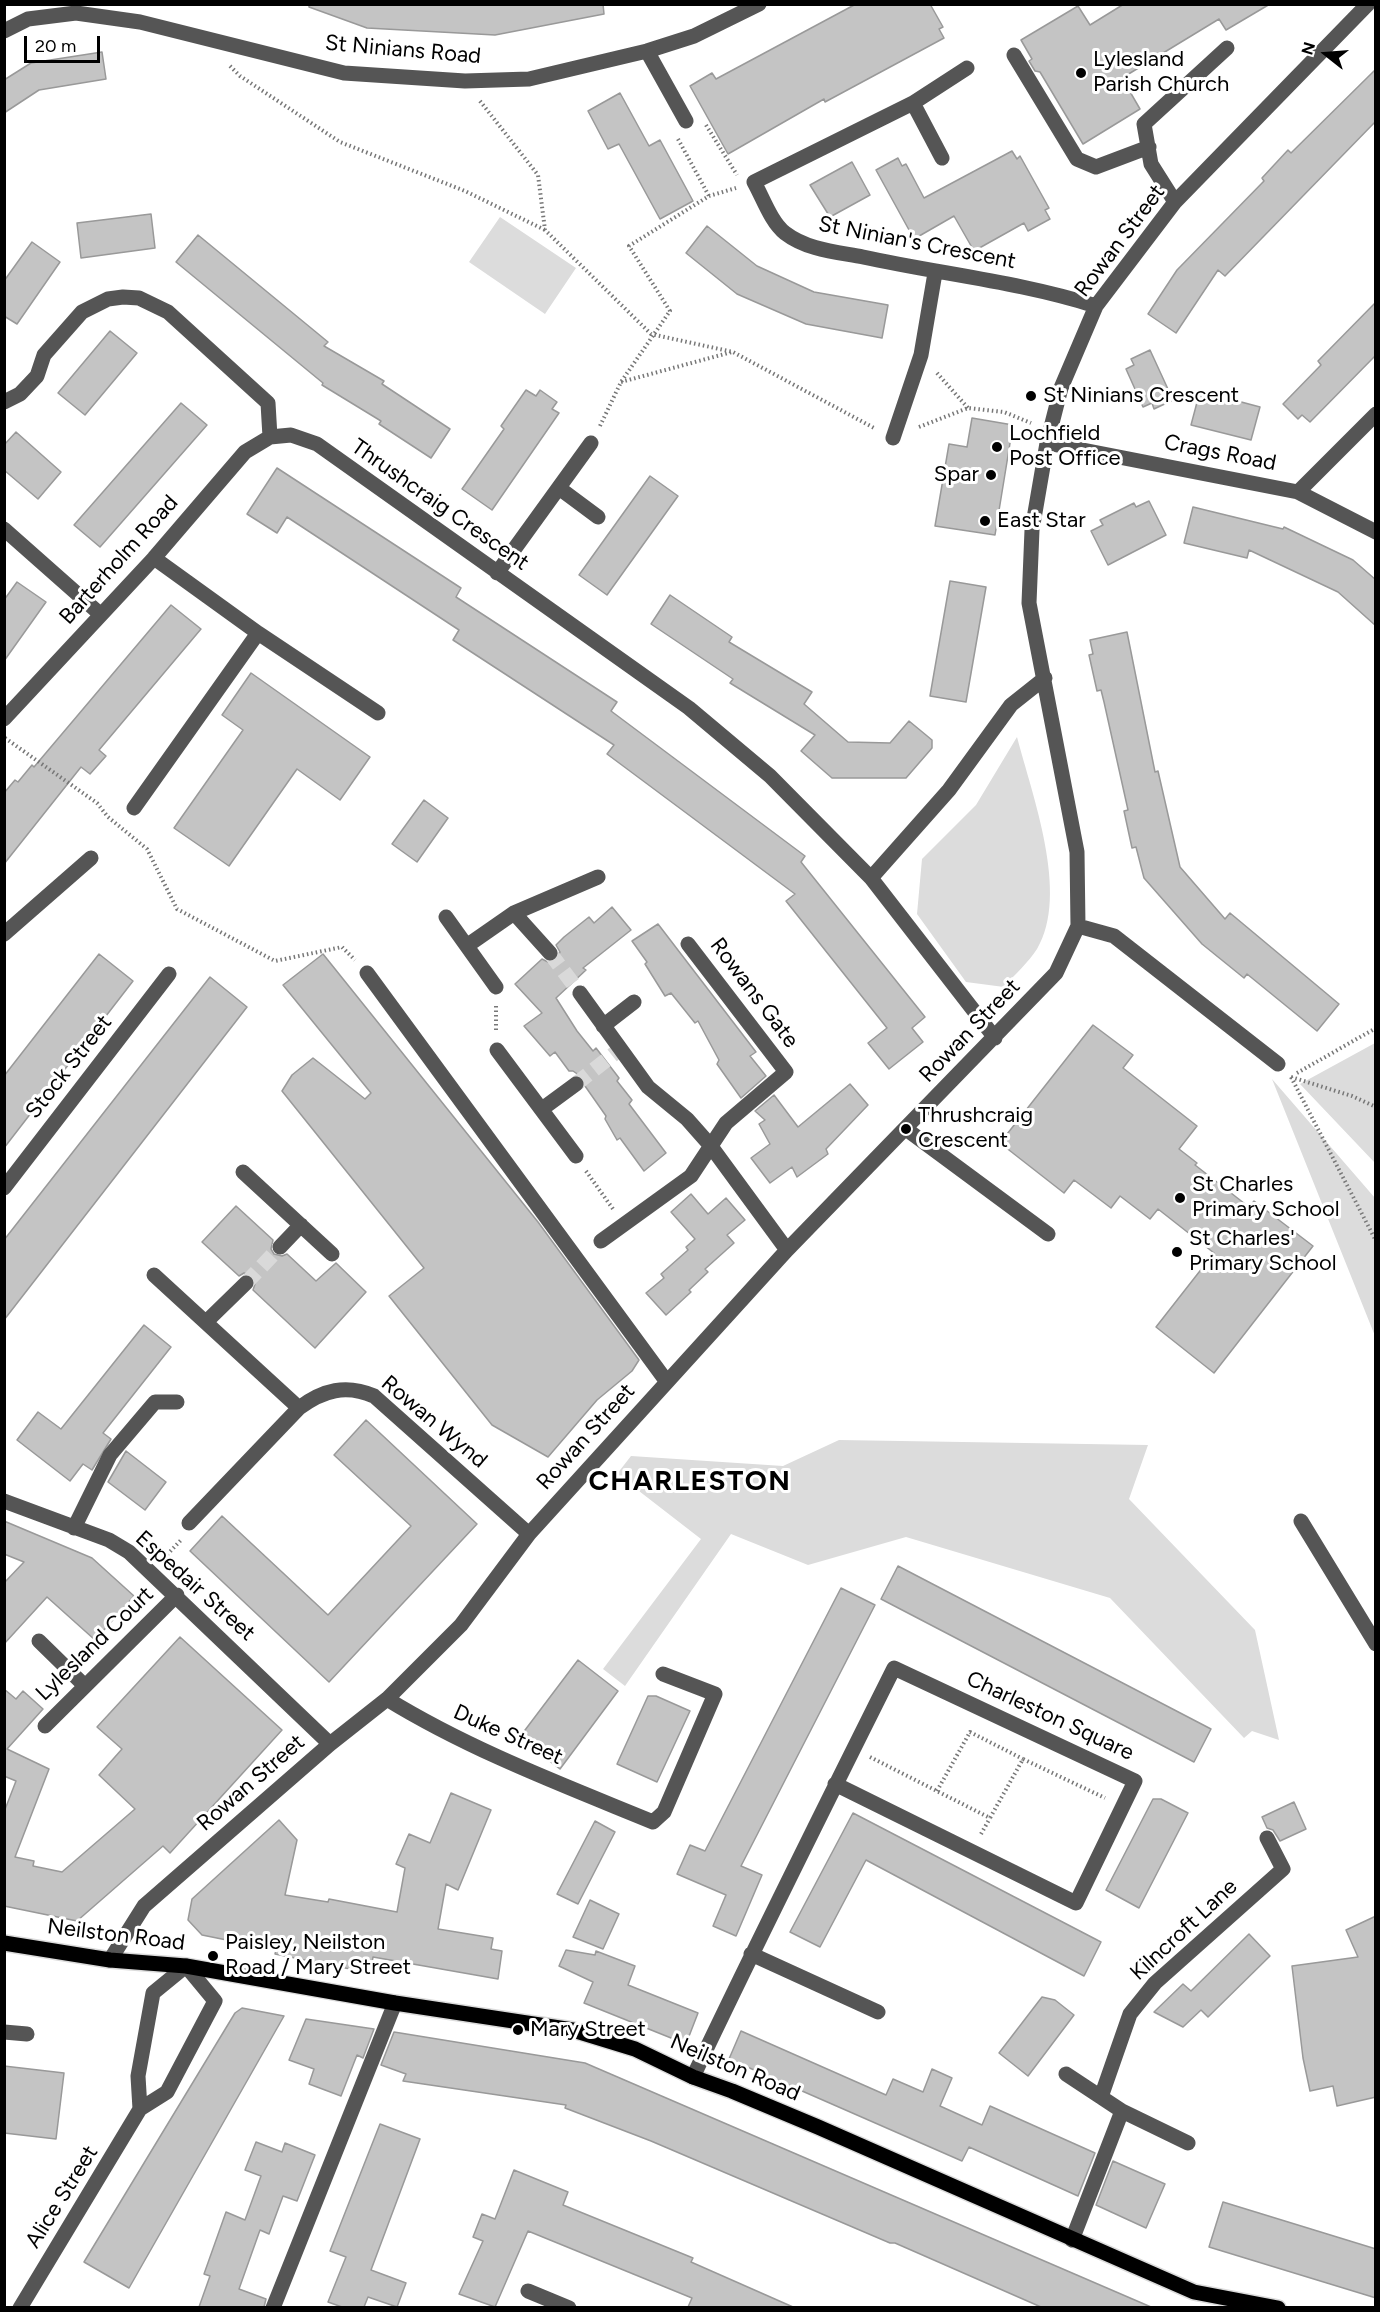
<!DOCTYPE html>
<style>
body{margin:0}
#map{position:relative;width:1380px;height:2312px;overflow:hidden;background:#fff;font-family:Figtree,sans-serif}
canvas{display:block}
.frame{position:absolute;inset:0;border:6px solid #000;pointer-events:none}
.north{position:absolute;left:1296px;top:24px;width:60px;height:60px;-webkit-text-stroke:4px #fff;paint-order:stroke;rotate:287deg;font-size:16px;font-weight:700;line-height:24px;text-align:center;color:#000}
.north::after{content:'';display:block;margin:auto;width:21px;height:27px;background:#000;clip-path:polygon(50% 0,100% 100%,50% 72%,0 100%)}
.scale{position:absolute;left:24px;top:36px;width:76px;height:27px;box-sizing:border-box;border:3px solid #000;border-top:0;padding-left:8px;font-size:18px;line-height:21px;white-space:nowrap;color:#000;-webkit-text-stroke:4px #fff;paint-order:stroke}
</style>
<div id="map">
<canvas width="1380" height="2312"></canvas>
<div class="frame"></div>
<div class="north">N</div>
<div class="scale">20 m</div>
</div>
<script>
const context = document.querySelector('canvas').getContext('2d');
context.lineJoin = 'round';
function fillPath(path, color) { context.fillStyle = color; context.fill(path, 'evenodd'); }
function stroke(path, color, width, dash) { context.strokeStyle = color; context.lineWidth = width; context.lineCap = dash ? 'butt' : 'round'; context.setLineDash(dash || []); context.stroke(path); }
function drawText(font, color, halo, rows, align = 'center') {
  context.font = font + ' Figtree,sans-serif'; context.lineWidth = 6; context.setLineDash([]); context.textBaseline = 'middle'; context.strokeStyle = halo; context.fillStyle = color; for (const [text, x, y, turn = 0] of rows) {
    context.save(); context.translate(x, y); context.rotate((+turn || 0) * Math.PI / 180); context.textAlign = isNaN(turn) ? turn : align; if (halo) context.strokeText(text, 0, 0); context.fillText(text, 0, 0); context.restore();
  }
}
const green = new Path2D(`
 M 500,217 L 576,268 L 545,314 L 469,262 Z
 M 1017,737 C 1032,795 1070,894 1037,949 C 1029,962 1014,975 1004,987 L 966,982 L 917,914 L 922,859 L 976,805 Z
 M 1375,1043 L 1375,1042 L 1375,1163 L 1300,1084 Z
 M 1272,1079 L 1375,1198 L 1375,1336 Z
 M 839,1440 L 1148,1445 L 1129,1499 L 1255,1630 L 1279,1740 L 1252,1731 L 1244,1738 L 1110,1598 L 906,1537 L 808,1565 L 731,1534 L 625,1686 L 603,1669 L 701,1539 L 617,1474 L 631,1456 L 783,1466 Z`);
const building = new Path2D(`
 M 309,4 L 603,4 L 604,14 L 495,35 L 367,28 L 309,7 Z
 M 856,4 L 930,4 L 943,27 L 939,29 L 944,38 L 825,102 L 824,99 L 728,154 L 690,86 L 712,73 L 716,79 Z
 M 1124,4 L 1270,4 L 1226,30 L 1219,19 L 1122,78 L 1140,109 L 1083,144 L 1040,72 L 1035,71 L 1029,61 L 1032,59 L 1021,40 L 1078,6 L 1090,25 Z
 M 102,52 L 106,79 L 39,90 L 4,113 L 4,80 L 31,63 Z
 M 1376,69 L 1376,121 L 1225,276 L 1218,270 L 1176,333 L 1148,314 L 1177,270 L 1264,181 L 1262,178 L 1288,150 L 1291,153 Z
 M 620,93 L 649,146 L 660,140 L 693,201 L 660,219 L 619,144 L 608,149 L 588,111 Z
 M 1012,151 L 1017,159 L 1020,156 L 1049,208 L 1045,210 L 1050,219 L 1028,231 L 1024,223 L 974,251 L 954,216 L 914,239 L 876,170 L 898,158 L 902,166 L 906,164 L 924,198 Z
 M 852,162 L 870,195 L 830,217 L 810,185 Z
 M 151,214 L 155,248 L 81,258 L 77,223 Z
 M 707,226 L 757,266 L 814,292 L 888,305 L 882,338 L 806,324 L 737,294 L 686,253 Z
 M 198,235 L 328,342 L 324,346 L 384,381 L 382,384 L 450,429 L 431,458 L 379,424 L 381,421 L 322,385 L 323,383 L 176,262 Z
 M 32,242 L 60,262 L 17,324 L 4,316 L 4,281 Z
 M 1376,302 L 1376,355 L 1310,422 L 1302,415 L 1298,419 L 1283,404 L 1321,365 L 1318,361 Z
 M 110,331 L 137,353 L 85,415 L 58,393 Z
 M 1150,350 L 1173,400 L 1154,409 L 1152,403 L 1143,407 L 1126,369 L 1134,365 L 1131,359 Z
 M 526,390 L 536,396 L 540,390 L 557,402 L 552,409 L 559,413 L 492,510 L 462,489 L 504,429 L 501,426 Z
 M 1200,391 L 1260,407 L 1251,440 L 1191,425 Z
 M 181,403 L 207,425 L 100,547 L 74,525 Z
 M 972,418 L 1013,425 L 995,535 L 935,526 L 949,444 L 967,447 Z
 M 16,432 L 61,472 L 38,499 L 4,470 L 4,445 Z
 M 277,468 L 461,588 L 456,597 L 617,702 L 611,711 L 805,856 L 801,862 L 925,1017 L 912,1028 L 923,1042 L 889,1069 L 868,1043 L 887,1028 L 786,901 L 795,894 L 607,754 L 614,745 L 453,640 L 459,630 L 287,517 L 277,533 L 247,514 Z
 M 650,476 L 678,496 L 607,595 L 579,575 Z
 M 1149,501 L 1166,535 L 1108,565 L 1091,531 L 1103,525 L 1100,520 L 1134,503 L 1136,507 Z
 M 1193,507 L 1283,529 L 1284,527 L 1353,560 L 1376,580 L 1376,626 L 1338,592 L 1249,550 L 1247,558 L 1184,543 Z
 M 950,581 L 986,587 L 966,702 L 930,696 Z
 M 17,582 L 46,602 L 4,661 L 4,600 Z
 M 670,595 L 732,637 L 729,642 L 812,692 L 804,704 L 848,742 L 890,743 L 909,721 L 932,740 L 932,748 L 906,778 L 832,778 L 801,751 L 815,735 L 730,683 L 733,679 L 651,624 Z
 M 171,605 L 201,629 L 99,750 L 106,756 L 90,774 L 81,767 L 4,864 L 4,793 L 15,780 L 18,782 L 32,765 L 34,767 Z
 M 1127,632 L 1155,772 L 1158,771 L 1180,867 L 1225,919 L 1230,913 L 1339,1004 L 1317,1031 L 1247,974 L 1244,978 L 1202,944 L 1144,878 L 1136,847 L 1132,848 L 1124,811 L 1128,810 L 1104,702 L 1101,690 L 1097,691 L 1089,655 L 1093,654 L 1090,640 Z
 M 251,673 L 370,757 L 340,800 L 297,769 L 229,866 L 174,828 L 243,730 L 222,715 Z
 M 424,800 L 448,818 L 417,862 L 392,844 Z
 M 612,907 L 631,930 L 583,968 L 586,970 L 556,998 L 577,1031 L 593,1051 L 596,1048 L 619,1078 L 617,1081 L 632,1100 L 629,1104 L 666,1153 L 644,1171 L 620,1138 L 617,1140 L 605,1119 L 606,1116 L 585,1086 L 583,1078 L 573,1071 L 569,1071 L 555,1052 L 550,1056 L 524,1026 L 542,1013 L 515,984 L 542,959 L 548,962 L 556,961 L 560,952 L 556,945 L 564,937 L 589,917 L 594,923 Z
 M 658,924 L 756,1052 L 750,1056 L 766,1076 L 741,1098 L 717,1064 L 719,1060 L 698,1021 L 695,1023 L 671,993 L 665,996 L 645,964 L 647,962 L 632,941 Z
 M 99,954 L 133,981 L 4,1148 L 4,1076 Z
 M 323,954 L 538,1222 L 639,1360 L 632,1371 L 597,1400 L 548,1457 L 492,1425 L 389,1296 L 424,1268 L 282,1091 L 292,1075 L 313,1058 L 365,1099 L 371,1093 L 283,985 Z
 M 210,977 L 247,1007 L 4,1320 L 4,1240 Z
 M 1093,1025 L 1133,1055 L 1123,1068 L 1197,1126 L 1179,1149 L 1197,1163 L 1195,1165 L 1249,1207 L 1254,1201 L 1313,1246 L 1214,1373 L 1156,1327 L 1214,1253 L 1158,1209 L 1150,1219 L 1120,1196 L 1111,1208 L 1074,1180 L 1064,1193 L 1000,1143 Z
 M 850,1084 L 868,1105 L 826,1149 L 828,1154 L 797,1177 L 792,1167 L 770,1183 L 751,1158 L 770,1144 L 759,1124 L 765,1120 L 755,1111 L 774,1095 L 798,1127 Z
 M 691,1194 L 708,1214 L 726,1198 L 745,1220 L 727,1235 L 734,1243 L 705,1269 L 708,1272 L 689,1290 L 691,1292 L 666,1315 L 646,1293 L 664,1278 L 661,1274 L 688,1250 L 686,1247 L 695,1239 L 671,1212 Z
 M 236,1206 L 273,1240 L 271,1249 L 274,1254 L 282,1256 L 287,1254 L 316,1281 L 336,1263 L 366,1292 L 315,1348 L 253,1290 L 256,1281 L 253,1276 L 244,1273 L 239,1276 L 202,1242 Z
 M 144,1325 L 171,1347 L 103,1433 L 111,1439 L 92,1470 L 83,1464 L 70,1481 L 17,1440 L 38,1412 L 61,1429 Z
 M 366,1420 L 477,1524 L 329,1682 L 190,1551 L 222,1516 L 328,1615 L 411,1526 L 334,1455 Z
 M 126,1451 L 166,1482 L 145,1510 L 108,1482 Z
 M 4,1521 L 92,1558 L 134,1596 L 95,1640 L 47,1597 L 4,1644 L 4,1583 L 24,1562 L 4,1554 Z
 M 898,1566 L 1211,1729 L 1194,1762 L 881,1599 Z
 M 841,1588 L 875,1605 L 741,1866 L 762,1875 L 736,1936 L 713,1926 L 726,1895 L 677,1874 L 690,1845 L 705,1851 Z
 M 180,1637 L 282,1730 L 170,1853 L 163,1846 L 77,1921 L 4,1906 L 4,1812 L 16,1781 L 4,1776 L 4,1689 L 16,1699 L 23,1691 L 43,1709 L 7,1749 L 49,1769 L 15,1857 L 34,1861 L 33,1866 L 62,1872 L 135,1809 L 99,1775 L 122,1749 L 97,1727 Z
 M 578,1660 L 618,1691 L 560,1769 L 519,1738 Z
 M 648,1696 L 656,1696 L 690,1711 L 657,1782 L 617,1764 Z
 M 451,1793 L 491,1810 L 458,1890 L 446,1884 L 438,1929 L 493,1938 L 491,1949 L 502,1951 L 498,1979 L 373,1957 L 370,1973 L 275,1954 L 276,1950 L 202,1935 L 188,1920 L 192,1899 L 279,1820 L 297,1840 L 285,1895 L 328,1902 L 329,1899 L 397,1912 L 405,1868 L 396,1864 L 409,1834 L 430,1843 Z
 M 1153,1799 L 1161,1799 L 1188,1813 L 1139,1908 L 1106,1890 Z
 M 1294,1802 L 1306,1829 L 1280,1841 L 1273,1830 L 1267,1828 L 1262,1817 Z
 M 853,1813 L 1101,1942 L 1084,1976 L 866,1860 L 820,1947 L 790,1932 Z
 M 595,1821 L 615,1832 L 578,1904 L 557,1894 Z
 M 590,1900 L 619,1914 L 603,1949 L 573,1937 Z
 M 1376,1916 L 1376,2097 L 1337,2106 L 1333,2086 L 1310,2091 L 1303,2058 L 1292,1966 L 1358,1957 L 1346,1930 Z
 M 1249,1934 L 1270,1956 L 1208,2017 L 1201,2010 L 1183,2027 L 1154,2012 L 1183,1984 L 1191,1991 Z
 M 566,1950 L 595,1955 L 596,1951 L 635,1966 L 628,1985 L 698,2013 L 686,2044 L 584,2003 L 593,1982 L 559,1966 Z
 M 1042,1997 L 1055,2000 L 1074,2015 L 1028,2076 L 999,2053 Z
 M 242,2008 L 284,2016 L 129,2288 L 84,2262 L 235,2013 Z
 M 306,2019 L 374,2029 L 363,2058 L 357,2055 L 341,2096 L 309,2084 L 314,2069 L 289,2060 Z
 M 741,2031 L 886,2095 L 893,2079 L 923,2092 L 932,2069 L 952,2078 L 940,2106 L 982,2125 L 990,2106 L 1095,2153 L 1078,2196 L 969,2147 L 962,2161 L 729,2059 Z
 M 394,2032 L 585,2063 L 1151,2307 L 1041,2307 L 895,2243 L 890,2243 L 651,2141 L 565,2108 L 566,2105 L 403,2081 L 406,2074 L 381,2065 Z
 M 4,2066 L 64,2073 L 56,2139 L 4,2133 Z
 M 380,2124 L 420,2139 L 371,2270 L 406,2283 L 397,2307 L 368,2297 L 364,2307 L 342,2307 L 328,2302 L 346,2257 L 330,2251 Z
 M 256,2142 L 282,2152 L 285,2143 L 315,2155 L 297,2201 L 283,2196 L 269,2234 L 260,2230 L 239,2289 L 266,2299 L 264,2307 L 199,2307 L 210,2276 L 204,2274 L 226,2212 L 245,2220 L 261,2176 L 245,2170 Z
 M 1113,2161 L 1165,2184 L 1146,2228 L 1096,2205 Z
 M 514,2170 L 568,2192 L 563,2205 L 693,2258 L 691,2262 L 793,2307 L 688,2307 L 692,2298 L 528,2231 L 495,2307 L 459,2294 L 483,2241 L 473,2237 L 482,2214 L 495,2219 Z
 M 1223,2202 L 1376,2249 L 1376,2298 L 1209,2247 Z`);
const minorTunnel = new Path2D(`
 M 550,953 L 580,993
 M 576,1084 L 619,1050
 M 246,1283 L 280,1247`);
const path = new Path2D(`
 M 230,66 L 240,76 L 340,142 L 465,191 L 545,230
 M 480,101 L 538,175 L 545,230 L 651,334 L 733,352 L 876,429
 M 706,125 L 737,175
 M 678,139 L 709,196
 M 937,373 L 968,408
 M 621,382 L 732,352
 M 600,426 L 621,382 L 670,311 L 629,246 L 709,196 L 736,188
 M 919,427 L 968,408 L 1004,412 L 1031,423
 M 5,738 L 97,803 L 108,817 L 147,849 L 177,909 L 275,961 L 342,947 L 355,960
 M 496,1006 L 496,1031
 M 1297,1073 L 1376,1028
 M 1291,1077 L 1376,1241
 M 1291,1077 L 1352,1096 L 1376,1107
 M 586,1171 L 613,1209
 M 164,1558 L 181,1540
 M 870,1757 L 990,1818 L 1023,1759 L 1105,1798
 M 937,1791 L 970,1732 L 1023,1759
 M 981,1834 L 990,1818`);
const minor = new Path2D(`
 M 4,31 L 28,19 L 76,13 L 140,22 L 344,73 L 465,81 L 529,79 L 647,51 L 694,36 L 759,4
 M 647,51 L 686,121
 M 1014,55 L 1077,159 L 1096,167 L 1149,147
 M 967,68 L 913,103 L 754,182 C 763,198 771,222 785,233 C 807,250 837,252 863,257 C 941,274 1021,282 1096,306
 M 913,103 L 942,158
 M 1175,202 L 1151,164 L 1144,124 L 1227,48
 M 4,402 L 20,394 L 37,376 L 44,355 L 82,312 L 108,299 L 123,297 L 139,298 L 168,312 L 268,403 L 270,437
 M 893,438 L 921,355 L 935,273
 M 1047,443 L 1298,492 L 1376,532
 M 559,488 L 598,517
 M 1298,492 L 1376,414
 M 4,529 L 100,614
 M 497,573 L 591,443
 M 258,633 L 378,713
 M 4,719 L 154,558 L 245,452 L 270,437 L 291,435 L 317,444 L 689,708 L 770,776 L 871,878 L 995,1038
 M 134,808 L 258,633 L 154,558
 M 871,878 L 949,790 L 1011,705 L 1045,678
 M 514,913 L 550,953
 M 446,917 L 496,987
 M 1078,926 L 1114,936 L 1278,1064
 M 4,934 L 91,858
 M 468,945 L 514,913 L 598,877
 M 367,973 L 667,1382
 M 580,993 L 648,1087 L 687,1119 L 710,1145 L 787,1250
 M 603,1026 L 634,1002
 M 497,1050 L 576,1156
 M 542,1109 L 576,1084
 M 906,1129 L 1048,1234
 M 243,1172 L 332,1254
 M 4,1188 L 169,974
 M 601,1241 L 691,1176 L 726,1123 L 786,1072 L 688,944
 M 280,1247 L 301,1225
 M 154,1275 L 299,1408
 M 206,1322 L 246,1283
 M 4,1501 L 109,1540 L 129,1552 L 330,1744
 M 1301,1521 L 1376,1644
 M 189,1523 L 299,1408 C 323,1390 346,1384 374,1396 L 529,1534
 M 74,1528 L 110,1455 L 155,1402 L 177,1402
 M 39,1641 L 85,1686
 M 387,1699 C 470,1750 563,1785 653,1822 L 664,1812 L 715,1694 L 663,1674
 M 45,1726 L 177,1595
 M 751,1954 L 878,2012
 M 110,1960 L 144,1906 L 330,1744 L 387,1699 L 461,1625 L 529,1534 L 787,1250 L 1056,973 L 1078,926 L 1077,852 L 1029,603 L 1032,530 L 1047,443 L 1061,388 L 1096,306 L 1175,202 L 1368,4
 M 4,2032 L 27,2034
 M 1066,2074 L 1122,2111 L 1188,2143
 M 693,2077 C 758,1940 826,1804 894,1668 L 1135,1781 L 1076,1903 L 835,1784
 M 1101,2097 L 1130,2014 L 1155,1983 L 1283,1869 L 1267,1838
 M 1072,2240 L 1122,2111
 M 528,2291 L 569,2308
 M 20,2308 L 140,2109 L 138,2076 L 153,1993 L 186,1966 L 215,2001 L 167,2092 L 140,2109
 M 273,2308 L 395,2003`);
const major = new Path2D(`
 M 4,1943 L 110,1960 L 186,1966 L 395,2003 L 573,2030 L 635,2049 L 693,2077 L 732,2091 L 818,2127 L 1194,2292 L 1278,2308`);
const markers = [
 [1081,73,6,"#000"],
 [1031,396,6,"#000"],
 [997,447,6,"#000"],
 [991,475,6,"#000"],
 [985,521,6,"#000"],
 [906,1129,6,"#000"],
 [1180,1198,6,"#000"],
 [1177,1252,6,"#000"],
 [213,1956,6,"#000"],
 [518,2030,6,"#000"]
];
const streetNames = [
 ["St Ninians Road",403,50,5],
 ["Rowan Street",1120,241,-53],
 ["St Ninian's Crescent",917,243,11],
 ["Crags Road",1220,453,11],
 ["Thrushcraig Crescent",440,505,35],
 ["Barterholm Road",119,560,-48],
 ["Rowans Gate",754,993,53],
 ["Rowan Street",970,1031,-46],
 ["Stock Street",69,1067,-52],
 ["Rowan Wynd",434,1422,40],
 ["Rowan Street",586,1437,-48],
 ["Espedair Street",195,1586,42],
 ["Lylesland Court",95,1644,-44],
 ["Charleston Square",1050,1716,25],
 ["Duke Street",508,1735,24],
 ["Rowan Street",251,1783,-41],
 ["Kilncroft Lane",1184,1930,-43],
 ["Neilston Road",116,1935,7],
 ["Neilston Road",735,2068,23],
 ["Alice Street",62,2197,-58]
];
const poiNames = [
 ["Lylesland",1093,60],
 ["Parish Church",1093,85],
 ["St Ninians Crescent",1043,396],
 ["Lochfield",1009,434],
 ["Post Office",1009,459],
 ["Spar",979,475,"right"],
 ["East Star",997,521],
 ["Thrushcraig",918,1116],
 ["Crescent",918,1141],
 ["St Charles",1192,1185],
 ["Primary School",1192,1210],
 ["St Charles'",1189,1239],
 ["Primary School",1189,1264],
 ["Paisley, Neilston",225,1943],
 ["Road / Mary Street",225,1968],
 ["Mary Street",530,2030]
];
const districtNames = [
 ["CHARLESTON",690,1482]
];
fillPath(green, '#dcdcdc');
fillPath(building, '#c4c4c4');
stroke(building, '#999', 1.5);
stroke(minorTunnel, '#d9d9d9', 15, [15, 8]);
stroke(major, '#dbdbdb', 18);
stroke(path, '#777', 4, [1.5, 3]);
stroke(minor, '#555', 15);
stroke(major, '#000', 15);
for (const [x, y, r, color] of markers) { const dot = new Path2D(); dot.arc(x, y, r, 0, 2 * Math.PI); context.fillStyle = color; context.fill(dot); stroke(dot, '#fff', 2); }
drawText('22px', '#000', '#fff', streetNames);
drawText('22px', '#000', '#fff', poiNames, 'left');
context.letterSpacing = '1.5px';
drawText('bold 28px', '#000', '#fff', districtNames);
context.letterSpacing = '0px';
</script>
